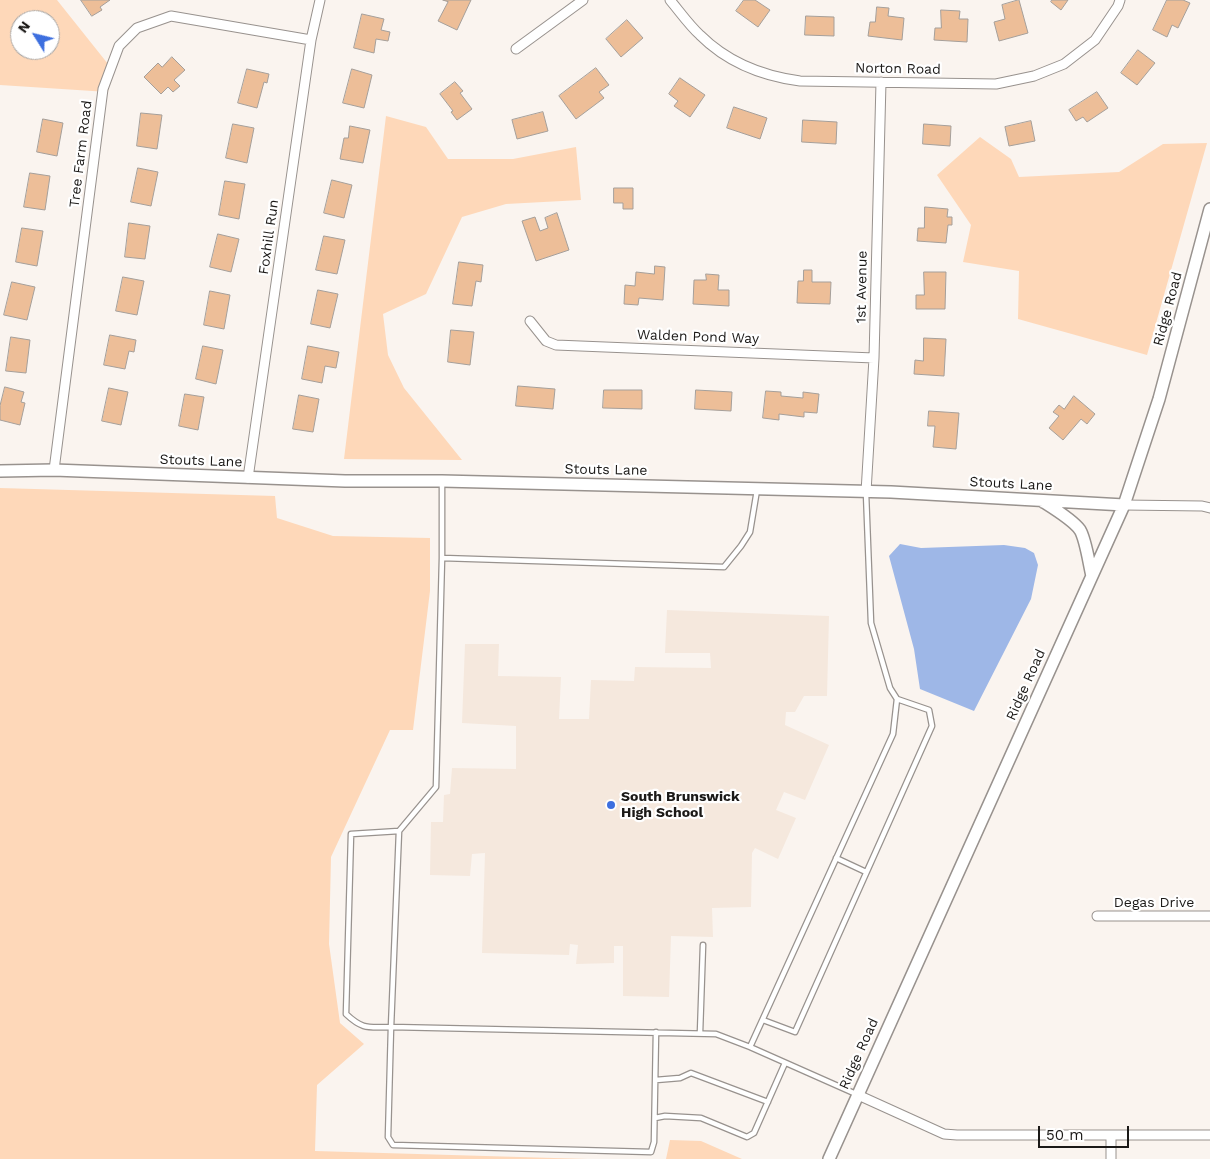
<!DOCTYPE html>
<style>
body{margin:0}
#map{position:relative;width:1210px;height:1159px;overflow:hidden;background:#faf4ef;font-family:"Work Sans",sans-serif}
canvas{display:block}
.north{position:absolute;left:10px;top:10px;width:50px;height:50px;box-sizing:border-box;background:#fff;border:1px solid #a4a3a2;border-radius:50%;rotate:306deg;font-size:14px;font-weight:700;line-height:20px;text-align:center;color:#1b1917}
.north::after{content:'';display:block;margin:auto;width:18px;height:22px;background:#3d6fdf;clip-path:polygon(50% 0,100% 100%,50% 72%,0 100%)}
.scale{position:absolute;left:1038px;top:1126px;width:91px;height:22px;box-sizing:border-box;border:2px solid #1b1917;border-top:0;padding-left:6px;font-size:15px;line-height:18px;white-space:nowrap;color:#1b1917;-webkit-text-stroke:4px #fff;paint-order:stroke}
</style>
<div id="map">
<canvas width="1210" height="1159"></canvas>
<div class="north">N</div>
<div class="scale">50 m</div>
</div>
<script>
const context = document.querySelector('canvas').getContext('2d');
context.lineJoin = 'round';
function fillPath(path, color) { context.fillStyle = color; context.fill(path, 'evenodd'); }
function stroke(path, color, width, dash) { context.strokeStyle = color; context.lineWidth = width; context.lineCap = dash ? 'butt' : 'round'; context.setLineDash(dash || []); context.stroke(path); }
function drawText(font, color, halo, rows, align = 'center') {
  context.font = font + ' "Work Sans",sans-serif'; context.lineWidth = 4.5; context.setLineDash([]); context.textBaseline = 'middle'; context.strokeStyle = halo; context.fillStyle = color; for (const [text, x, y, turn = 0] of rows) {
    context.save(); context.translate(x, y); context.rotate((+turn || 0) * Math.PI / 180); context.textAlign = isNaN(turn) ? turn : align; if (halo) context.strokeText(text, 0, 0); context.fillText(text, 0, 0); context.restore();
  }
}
const built = new Path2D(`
 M 667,610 L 829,616 L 827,696 L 804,696 L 795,712 L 786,712 L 785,725 L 829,745 L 805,800 L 784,792 L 776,810 L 796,818 L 778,859 L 755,848 L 752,853 L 751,907 L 712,908 L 713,937 L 671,936 L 669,997 L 623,996 L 623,946 L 614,946 L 614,963 L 576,964 L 578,945 L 570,944 L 569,955 L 482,953 L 485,853 L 472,854 L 470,876 L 430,875 L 431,822 L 443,822 L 444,795 L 450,794 L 452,768 L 516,769 L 516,726 L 462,723 L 465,644 L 499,644 L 498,676 L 561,677 L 559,719 L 589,719 L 591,680 L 634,681 L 635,667 L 711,668 L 710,653 L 665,653 Z`);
const green = new Path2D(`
 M 0,0 L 57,0 L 112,69 L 108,92 L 0,85 ZM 20,20 L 50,20 L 50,50 L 20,50 Z
 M 386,116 L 426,127 L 448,159 L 513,159 L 576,147 L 581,200 L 506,204 L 462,217 L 426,294 L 383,314 L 388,355 L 404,388 L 462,460 L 344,459 Z
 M 980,137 L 1011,159 L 1019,177 L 1119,172 L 1163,144 L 1207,143 L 1147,355 L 1018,319 L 1019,271 L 963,262 L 971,225 L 937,175 Z
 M 0,488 L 275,496 L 277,518 L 333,536 L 430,538 L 430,591 L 413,730 L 390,730 L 331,857 L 329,944 L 340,1023 L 364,1044 L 317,1085 L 315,1151 L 588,1159 L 0,1159 Z
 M 670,1140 L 701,1141 L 742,1159 L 666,1159 Z`);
const water = new Path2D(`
 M 900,544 L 921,548 L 1004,545 L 1025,548 L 1034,553 L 1038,565 L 1031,599 L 974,711 L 920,689 L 914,649 L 889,556 Z`);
const building = new Path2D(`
 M 81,0 L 110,0 L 100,7 L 102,10 L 92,16 Z
 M 443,0 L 471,0 L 457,30 L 438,21 L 448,2 Z
 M 744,0 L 755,0 L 770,10 L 758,27 L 736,11 Z
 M 1019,0 L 1028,33 L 999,41 L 994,22 L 1005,19 L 1002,5 Z
 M 1052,0 L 1068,0 L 1061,10 L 1051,2 Z
 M 1167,0 L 1183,0 L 1190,3 L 1178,28 L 1172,25 L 1167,37 L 1153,30 Z
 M 877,7 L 889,8 L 888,16 L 904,18 L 902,40 L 868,36 L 870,22 L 875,22 Z
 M 941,10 L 960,11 L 959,19 L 968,19 L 967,42 L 934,40 L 935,28 L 941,28 Z
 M 362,14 L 384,19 L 381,30 L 390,32 L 388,41 L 376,39 L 374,53 L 354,48 Z
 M 806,16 L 834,17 L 834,36 L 805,35 Z
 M 627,20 L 643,38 L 621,57 L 606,39 Z
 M 1138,50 L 1155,63 L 1137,85 L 1121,73 Z
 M 172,57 L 185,70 L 174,80 L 180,86 L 173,92 L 168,87 L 161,94 L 144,77 L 158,63 L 162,67 Z
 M 596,68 L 609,85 L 599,92 L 604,98 L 576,119 L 559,96 Z
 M 247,69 L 269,74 L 267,83 L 264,82 L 257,108 L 238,103 Z
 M 352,69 L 372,75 L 364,108 L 343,103 Z
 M 680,78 L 705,95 L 690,117 L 674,106 L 678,101 L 669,94 Z
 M 455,82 L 463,91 L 460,93 L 472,109 L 457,120 L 451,112 L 453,111 L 440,94 Z
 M 1097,92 L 1108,108 L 1087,122 L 1083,117 L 1076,121 L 1069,110 Z
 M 734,107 L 767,118 L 760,139 L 727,128 Z
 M 543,112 L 548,131 L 517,139 L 512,120 Z
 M 141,113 L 162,115 L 157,149 L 137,146 Z
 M 43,119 L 63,123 L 57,156 L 37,152 Z
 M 803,120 L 837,122 L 836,144 L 802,142 Z
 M 1031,121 L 1035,141 L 1009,146 L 1005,127 Z
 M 233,124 L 254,128 L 247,163 L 226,158 Z
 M 924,124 L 951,126 L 950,146 L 923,144 Z
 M 350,126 L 370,130 L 363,163 L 340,159 L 344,138 L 348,138 Z
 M 138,168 L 158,172 L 151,206 L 131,202 Z
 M 30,173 L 50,176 L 45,210 L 24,207 Z
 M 332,180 L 352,185 L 344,218 L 324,213 Z
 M 225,181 L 245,184 L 239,219 L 219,215 Z
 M 614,188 L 633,188 L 633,209 L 623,209 L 623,203 L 614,203 Z
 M 925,207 L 948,209 L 947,217 L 952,217 L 952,225 L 948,225 L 946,243 L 917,241 L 918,228 L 924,228 Z
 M 557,213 L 569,250 L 536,261 L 522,221 L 535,217 L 540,231 L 548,228 L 545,218 Z
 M 129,223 L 150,226 L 145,259 L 125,257 Z
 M 22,228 L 43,231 L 37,266 L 16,262 Z
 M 218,234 L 239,239 L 231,272 L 210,267 Z
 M 324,236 L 345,240 L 337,274 L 316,270 Z
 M 459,262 L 483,265 L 481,282 L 476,281 L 472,306 L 453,304 Z
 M 655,266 L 665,267 L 663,300 L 639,298 L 638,305 L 624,304 L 625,285 L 635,286 L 636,272 L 654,274 Z
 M 804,270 L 812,270 L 812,282 L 831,282 L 830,304 L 797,303 L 798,281 L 803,281 Z
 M 924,272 L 946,272 L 945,309 L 916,309 L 916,295 L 924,295 Z
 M 706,274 L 719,275 L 718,290 L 729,290 L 729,306 L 693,304 L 694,280 L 706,280 Z
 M 123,277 L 144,281 L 137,315 L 116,311 Z
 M 12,282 L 35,287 L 27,320 L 4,315 Z
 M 318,290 L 338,294 L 330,328 L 311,324 Z
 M 210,291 L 230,295 L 224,329 L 204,325 Z
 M 451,330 L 474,332 L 470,365 L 448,362 Z
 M 110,335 L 136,340 L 134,352 L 129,351 L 125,369 L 104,365 Z
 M 11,337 L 30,340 L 26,373 L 6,371 Z
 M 924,338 L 946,339 L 944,376 L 914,374 L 915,360 L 923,361 Z
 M 203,346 L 223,350 L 216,384 L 196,379 Z
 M 308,346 L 339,352 L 336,368 L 325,366 L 322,383 L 302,379 Z
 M 518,386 L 555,389 L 553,409 L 516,406 Z
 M 5,387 L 24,392 L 21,402 L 25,403 L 20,425 L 0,420 L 0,406 Z
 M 109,388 L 128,392 L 121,425 L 102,421 Z
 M 604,390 L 642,390 L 642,409 L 603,408 Z
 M 696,390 L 732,392 L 731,411 L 695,409 Z
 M 766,391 L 781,392 L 781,396 L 803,398 L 803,392 L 819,394 L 817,413 L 804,412 L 804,417 L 779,414 L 779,420 L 763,418 Z
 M 185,394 L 204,397 L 198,430 L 179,426 Z
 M 299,395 L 319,399 L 313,432 L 293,429 Z
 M 1074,396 L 1095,414 L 1087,424 L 1081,419 L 1063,440 L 1049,428 L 1059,416 L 1053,412 L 1059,405 L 1064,409 Z
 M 929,411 L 959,413 L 956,449 L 933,447 L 935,426 L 928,426 Z`);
const service = new Path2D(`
 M 442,482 L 442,558 L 436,787 L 399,831 L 391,1027 L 716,1034 L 750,1047
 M 442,558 L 724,567 L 741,546 L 750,532 L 757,490
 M 399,831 L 351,834 L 346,1014 C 363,1030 368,1027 391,1027 L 388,1137 L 393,1145 L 651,1152 L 654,1142 L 656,1032
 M 836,858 L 866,872
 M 763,1020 L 795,1032 L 932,726 L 929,710 L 897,699 L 890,688 L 871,623 L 866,493
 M 700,1033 L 703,945
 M 656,1080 L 680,1078 L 691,1073 L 768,1102
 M 856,1094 L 750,1047 L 893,734 L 897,699
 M 655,1118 L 665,1116 L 701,1118 L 747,1137 L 754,1133 L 785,1063`);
const minor = new Path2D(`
 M 670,0 C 680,12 689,25 700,35 C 728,63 762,76 800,81 L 996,84 L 1034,76 L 1064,64 L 1095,40 L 1118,6 L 1120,0
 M 516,49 L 583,0
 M 530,321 L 546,341 L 556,345 L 874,358
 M 54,470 L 103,89 L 119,46 L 137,28 L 171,16 L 311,40
 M 248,478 L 311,40 L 320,0
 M 866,492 L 874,358 L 881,82
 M 1124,505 L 1202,506 L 1210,508
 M 1097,916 L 1210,916
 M 858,1095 L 944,1134 L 957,1135 L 1210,1135
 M 1111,1135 L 1111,1159`);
const tertiary = new Path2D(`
 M 0,471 L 54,470 L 345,481 L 442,481 L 891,492 L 1124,505
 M 1042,501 C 1053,508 1073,520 1080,530 C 1086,540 1089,564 1092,576
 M 829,1159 L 1124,505 L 1159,399 L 1210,209`);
const markers = [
 [611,805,5,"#3d6fdf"]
];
const streetNames = [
 ["Norton Road",898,69,1],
 ["Tree Farm Road",81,154,-83],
 ["Foxhill Run",269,237,-82],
 ["1st Avenue",862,287,-89],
 ["Ridge Road",1168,309,-75],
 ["Walden Pond Way",698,337,2],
 ["Stouts Lane",201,461,2],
 ["Stouts Lane",606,470,1],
 ["Stouts Lane",1011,484,3],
 ["Ridge Road",1026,685,-66],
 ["Degas Drive",1154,903],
 ["Ridge Road",859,1054,-66]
];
const poiNames = [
 ["South Brunswick",621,797],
 ["High School",621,813]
];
fillPath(built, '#f5e8dd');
fillPath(green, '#fed8b9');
fillPath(water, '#9eb7e7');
fillPath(building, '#edbe98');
stroke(building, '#a59f9a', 1);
stroke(service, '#98928e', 7);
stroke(minor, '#98928e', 11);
stroke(tertiary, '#98928e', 14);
stroke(service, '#fff', 4.5);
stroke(minor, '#fff', 9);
stroke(tertiary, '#fff', 11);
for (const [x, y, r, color] of markers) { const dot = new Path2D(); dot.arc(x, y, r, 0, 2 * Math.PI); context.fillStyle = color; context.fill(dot); stroke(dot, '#fff', 2); }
drawText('14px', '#1b1917', '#fff', streetNames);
drawText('bold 14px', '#1b1917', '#fff', poiNames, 'left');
</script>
